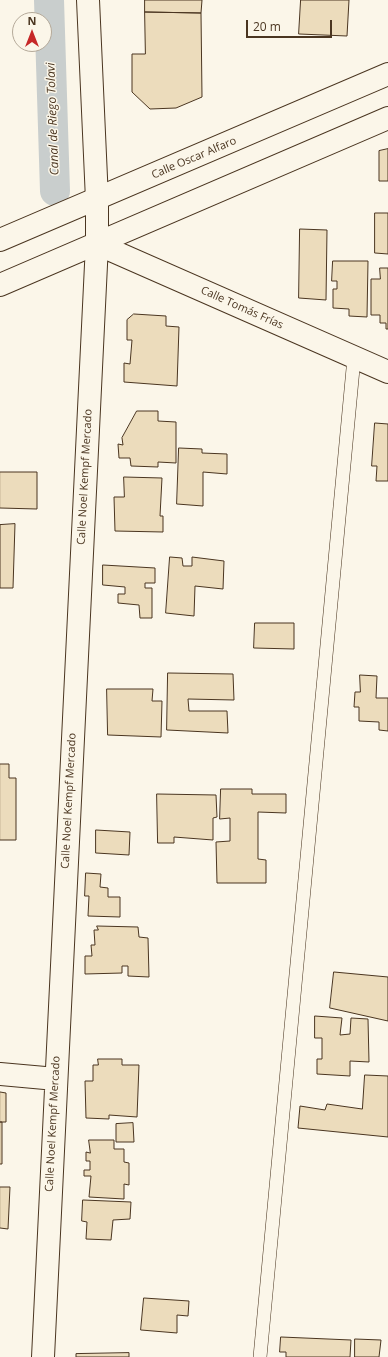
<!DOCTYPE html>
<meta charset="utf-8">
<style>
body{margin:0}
#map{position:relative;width:388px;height:1357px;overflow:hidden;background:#fbf6e9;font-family:"Open Sans",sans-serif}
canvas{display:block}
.north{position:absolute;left:12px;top:12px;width:40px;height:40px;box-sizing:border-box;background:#fbf6e9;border:1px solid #b4a999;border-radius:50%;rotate:0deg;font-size:11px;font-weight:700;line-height:16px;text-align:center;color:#4a3520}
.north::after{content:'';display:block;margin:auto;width:14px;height:18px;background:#c62828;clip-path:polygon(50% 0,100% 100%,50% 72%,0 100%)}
.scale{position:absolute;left:246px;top:20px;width:86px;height:18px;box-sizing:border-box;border:2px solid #4a3520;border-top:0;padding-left:5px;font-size:12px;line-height:14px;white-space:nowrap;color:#4a3520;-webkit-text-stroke:3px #fbf6e9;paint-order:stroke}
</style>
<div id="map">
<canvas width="388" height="1357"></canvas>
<div class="north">N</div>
<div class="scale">20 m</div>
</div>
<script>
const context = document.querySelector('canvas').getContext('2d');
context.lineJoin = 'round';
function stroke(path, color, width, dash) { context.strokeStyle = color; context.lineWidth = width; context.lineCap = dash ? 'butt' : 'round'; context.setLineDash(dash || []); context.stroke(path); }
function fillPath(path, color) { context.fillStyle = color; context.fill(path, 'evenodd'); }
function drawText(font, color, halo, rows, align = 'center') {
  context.font = font + ' "Open Sans",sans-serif'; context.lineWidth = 3; context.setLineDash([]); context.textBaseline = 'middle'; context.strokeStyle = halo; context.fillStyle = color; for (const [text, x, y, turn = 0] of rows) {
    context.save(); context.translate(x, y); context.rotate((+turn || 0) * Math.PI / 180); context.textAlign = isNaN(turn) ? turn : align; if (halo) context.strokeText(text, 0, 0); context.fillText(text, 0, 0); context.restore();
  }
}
const canal = new Path2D(`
 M 49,0 L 55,191`);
const building = new Path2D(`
 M 145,0 L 202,0 L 201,13 L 145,12 Z
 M 301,0 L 349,0 L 347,36 L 299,34 Z
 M 145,12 L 201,13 L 202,97 L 176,108 L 150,109 L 132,92 L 132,54 L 145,54 Z
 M 388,149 L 388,181 L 379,181 L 379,151 Z
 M 375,213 L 388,213 L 388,254 L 375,253 Z
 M 300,229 L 327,230 L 326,300 L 299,298 Z
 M 333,261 L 368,261 L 367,317 L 349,316 L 349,309 L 333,308 L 333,289 L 337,289 L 337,281 L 332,281 Z
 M 380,268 L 388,268 L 388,329 L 386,329 L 386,323 L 380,323 L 380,315 L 371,315 L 371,279 L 380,279 Z
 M 134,314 L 166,316 L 166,326 L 179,327 L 177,386 L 124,382 L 124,363 L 130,364 L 132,340 L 127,340 L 127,320 Z
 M 137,411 L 158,411 L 158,421 L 176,422 L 176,463 L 158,462 L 158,467 L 131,466 L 130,458 L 119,458 L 118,444 L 123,445 L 122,438 Z
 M 375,423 L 388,424 L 388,481 L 376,481 L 377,466 L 372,466 Z
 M 179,448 L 202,449 L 202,453 L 227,454 L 227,474 L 203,472 L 203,506 L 177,504 Z
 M 0,472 L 37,472 L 37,509 L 0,508 Z
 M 124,477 L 162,478 L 160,516 L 163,516 L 163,532 L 115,531 L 114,497 L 124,497 Z
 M 15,524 L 13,588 L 0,588 L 0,525 Z
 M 170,557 L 182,558 L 183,566 L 192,566 L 192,557 L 224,561 L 223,589 L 195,586 L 194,616 L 166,613 Z
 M 103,565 L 155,568 L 155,583 L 145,583 L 145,588 L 152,588 L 152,618 L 140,618 L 139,605 L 118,603 L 118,594 L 125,594 L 125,587 L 103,585 Z
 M 255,623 L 294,623 L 294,649 L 254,648 Z
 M 168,673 L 233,674 L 234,700 L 188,699 L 189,711 L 227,711 L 228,733 L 167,730 Z
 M 360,675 L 377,676 L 376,698 L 388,698 L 388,731 L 379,730 L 379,722 L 359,721 L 359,707 L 354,707 L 355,692 L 360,692 Z
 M 107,689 L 153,689 L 152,701 L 162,701 L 161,737 L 108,735 Z
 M 0,764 L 9,764 L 9,778 L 16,778 L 16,840 L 0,840 Z
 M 221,789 L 252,789 L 252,794 L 286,794 L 286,813 L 258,812 L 258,859 L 266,860 L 266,883 L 217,883 L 216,842 L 230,841 L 230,818 L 220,819 Z
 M 157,794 L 216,795 L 217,817 L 213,818 L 213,840 L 174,837 L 174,843 L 158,843 Z
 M 96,830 L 130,832 L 129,855 L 96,853 Z
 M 86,873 L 101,874 L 100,887 L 108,888 L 108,897 L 120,897 L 120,917 L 88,916 L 89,896 L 85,896 Z
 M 97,926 L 138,927 L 139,937 L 148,938 L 149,977 L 128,976 L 128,966 L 122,966 L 122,973 L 85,974 L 85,956 L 92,956 L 91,945 L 95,945 L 94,930 L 98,930 Z
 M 334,972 L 388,977 L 388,1021 L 330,1008 Z
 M 315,1016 L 342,1018 L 340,1035 L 350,1034 L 351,1018 L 368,1019 L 369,1062 L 350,1061 L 350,1076 L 317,1074 L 317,1059 L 322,1059 L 322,1038 L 315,1038 Z
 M 98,1059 L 122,1059 L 122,1065 L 139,1065 L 137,1117 L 109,1115 L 109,1119 L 86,1118 L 85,1081 L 93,1081 L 93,1065 L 98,1065 Z
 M 365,1075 L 388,1076 L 388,1137 L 298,1128 L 300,1106 L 325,1110 L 327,1104 L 362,1109 Z
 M 0,1092 L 6,1093 L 6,1122 L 0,1122 Z
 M 0,1122 L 2,1122 L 2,1164 L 0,1164 Z
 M 133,1123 L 134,1142 L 116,1142 L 116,1124 Z
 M 89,1140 L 114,1140 L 114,1149 L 124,1149 L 124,1162 L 129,1163 L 129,1185 L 124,1184 L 124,1199 L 89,1197 L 91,1176 L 84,1176 L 84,1170 L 90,1170 L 90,1161 L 86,1161 L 86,1152 L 90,1153 Z
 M 0,1187 L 10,1187 L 8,1229 L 0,1228 Z
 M 83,1200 L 131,1202 L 130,1219 L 113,1220 L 111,1240 L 86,1239 L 87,1222 L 82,1221 Z
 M 144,1298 L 189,1301 L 188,1316 L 177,1315 L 177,1333 L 141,1330 Z
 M 281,1337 L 351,1340 L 350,1357 L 286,1357 L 286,1352 L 280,1352 Z
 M 355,1339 L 381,1340 L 379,1357 L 355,1357 Z
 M 129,1353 L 129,1357 L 76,1357 L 76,1354 Z`);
const lane = new Path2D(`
 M 260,1357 L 354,358`);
const street = new Path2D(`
 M 97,244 L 388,372
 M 0,1074 L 56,1079
 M 43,1357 L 97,244 L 97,200 L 88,0`);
const secondary = new Path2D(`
 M 0,240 L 388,74
 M 0,285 L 388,118`);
const streetNames = [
 ["Calle Oscar Alfaro",194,158,-23],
 ["Calle Tomás Frías",242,308,24],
 ["Calle Noel Kempf Mercado",85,477,-87],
 ["Calle Noel Kempf Mercado",69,801,-87],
 ["Calle Noel Kempf Mercado",53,1124,-87]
];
const waterNames = [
 ["Canal de Riego Tolavi",53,119,-92]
];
stroke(canal, '#c9cecd', 30);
fillPath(building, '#ecdcbc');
stroke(building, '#4a3520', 1);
stroke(lane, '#4a3520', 14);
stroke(street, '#4a3520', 24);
stroke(secondary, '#4a3520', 24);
stroke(lane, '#fbf6e9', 13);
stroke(street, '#fbf6e9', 22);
stroke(secondary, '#fbf6e9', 22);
drawText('11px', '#4a3520', '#fbf6e9', streetNames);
drawText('italic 12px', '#4a3520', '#fbf6e9', waterNames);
</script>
